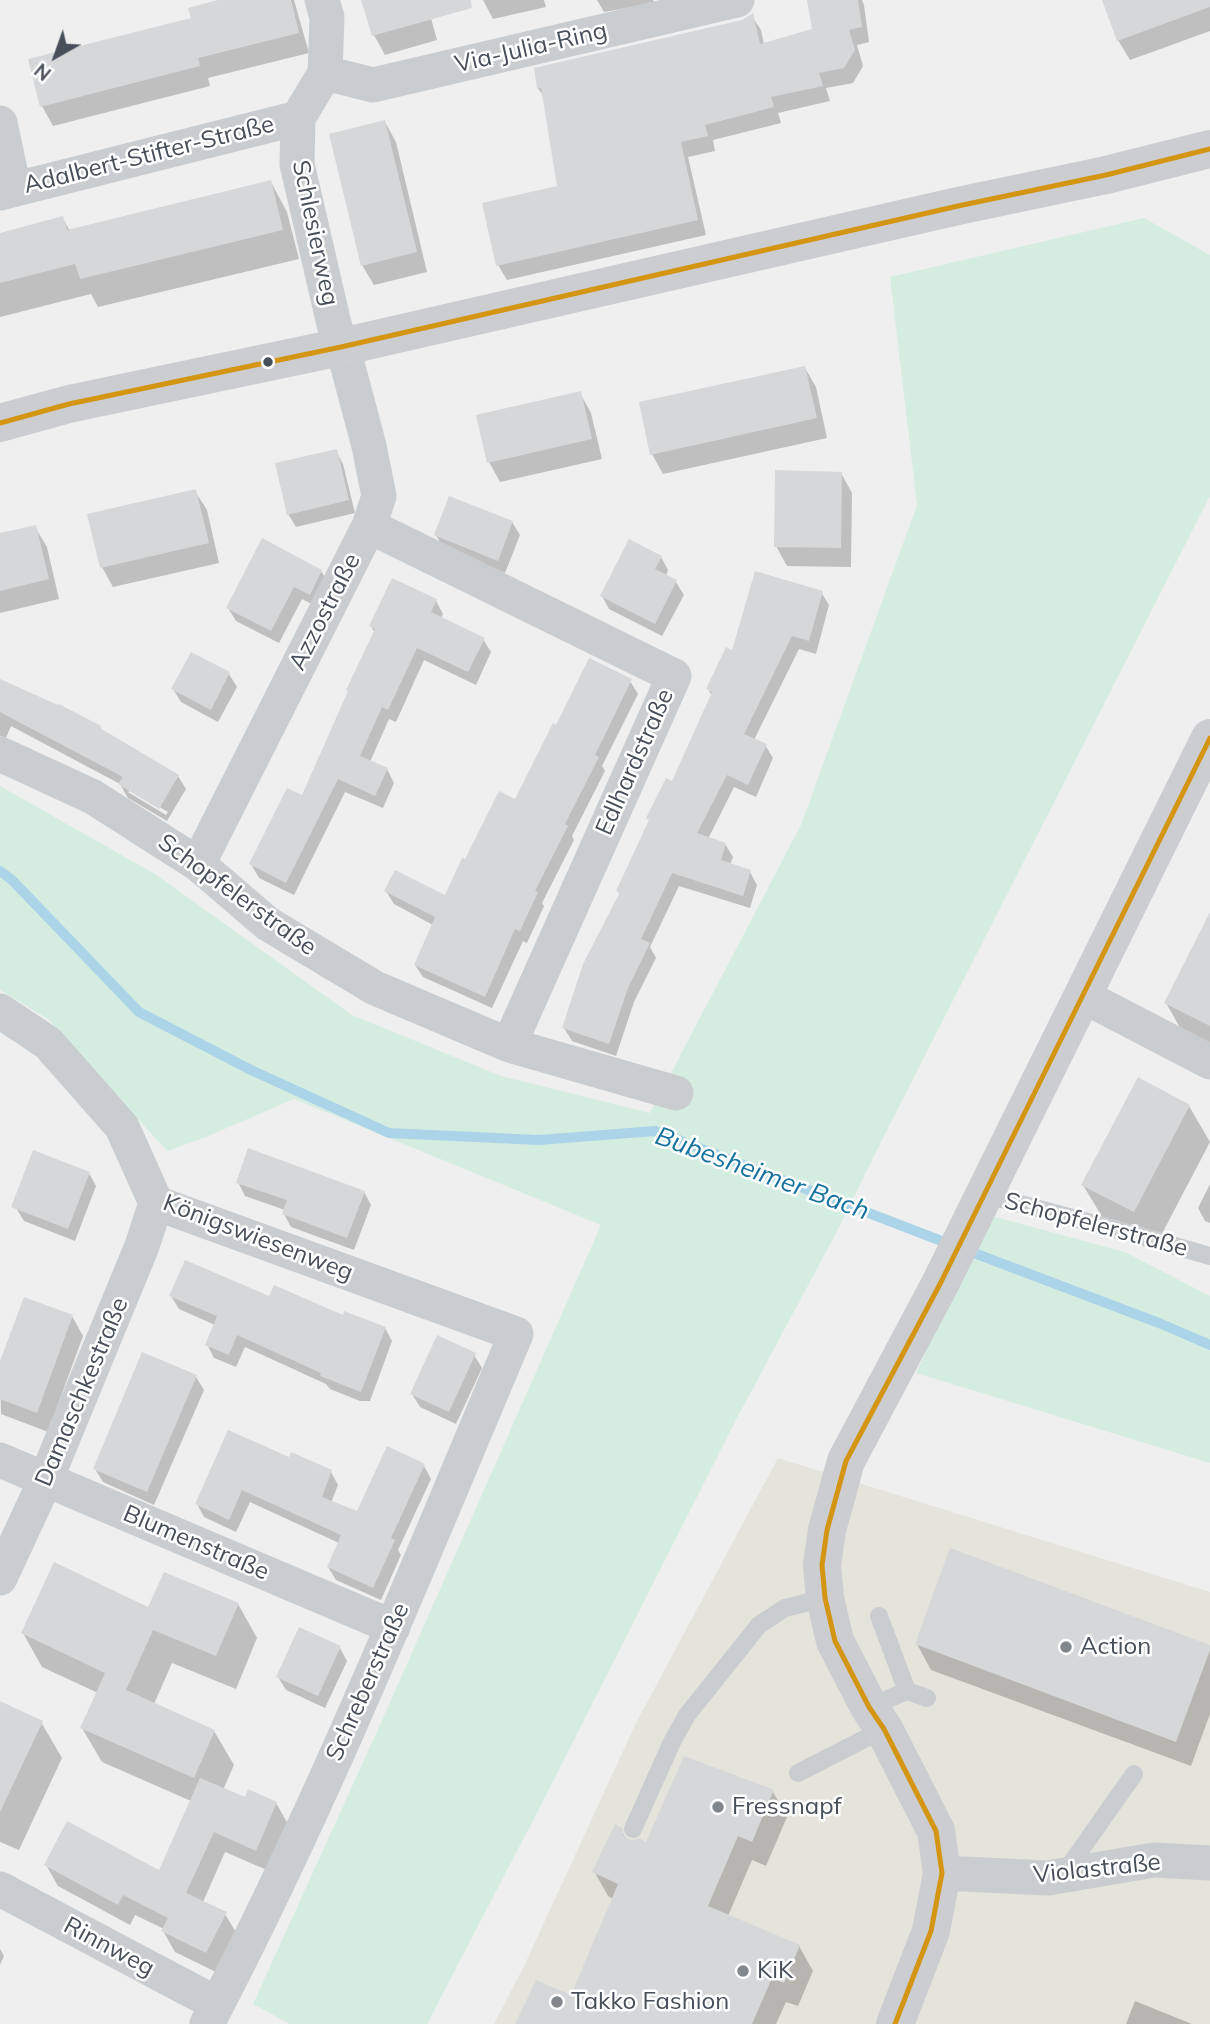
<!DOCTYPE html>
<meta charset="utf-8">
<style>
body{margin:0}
#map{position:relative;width:1210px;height:2024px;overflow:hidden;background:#efefef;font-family:Mulish,sans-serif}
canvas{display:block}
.north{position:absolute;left:21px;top:21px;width:70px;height:70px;-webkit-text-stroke:5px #fff;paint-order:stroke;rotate:220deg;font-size:19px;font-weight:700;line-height:28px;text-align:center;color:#474f5a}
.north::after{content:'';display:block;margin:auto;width:24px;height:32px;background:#474f5a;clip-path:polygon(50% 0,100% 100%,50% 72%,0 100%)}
</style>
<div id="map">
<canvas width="1210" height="2024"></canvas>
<div class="north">N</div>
</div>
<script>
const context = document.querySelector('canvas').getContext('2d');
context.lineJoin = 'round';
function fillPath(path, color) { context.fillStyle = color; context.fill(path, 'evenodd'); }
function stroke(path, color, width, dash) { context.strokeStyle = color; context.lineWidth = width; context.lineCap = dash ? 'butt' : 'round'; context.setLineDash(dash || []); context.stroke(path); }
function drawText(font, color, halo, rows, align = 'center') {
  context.font = font + ' Mulish,sans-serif'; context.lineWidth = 5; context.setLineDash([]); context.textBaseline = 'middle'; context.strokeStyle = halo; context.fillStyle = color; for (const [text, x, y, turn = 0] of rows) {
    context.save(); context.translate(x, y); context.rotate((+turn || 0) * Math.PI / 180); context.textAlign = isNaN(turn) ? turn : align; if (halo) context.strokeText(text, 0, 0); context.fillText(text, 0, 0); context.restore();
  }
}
const commercial = new Path2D(`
 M 778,1458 L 1210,1592 L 1210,2024 L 494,2024 L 525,1964 L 636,1723 Z`);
const green = new Path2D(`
 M 1144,218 L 1210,255 L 1210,496 L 884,1136 L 835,1235 L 738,1416 L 542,1803 L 427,2024 L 290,2024 L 253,2004 L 380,1725 L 601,1225 L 294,1099 L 206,1137 L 167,1151 L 48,1019 L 0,990 L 0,786 L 155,874 L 352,1015 L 501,1076 L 650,1113 L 801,825 L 917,505 L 890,277 Z
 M 988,1215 L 1125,1252 L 1210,1296 L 1210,1463 L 916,1373 Z`);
const shadow = new Path2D(`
 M 225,0 L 294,0 L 309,53 L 208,78 L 210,86 L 53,126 L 42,106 Z
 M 363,0 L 426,0 L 437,40 L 385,55 L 374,35 Z
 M 483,0 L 544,0 L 546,7 L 493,19 Z
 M 597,0 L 653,0 L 654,3 L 604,12 Z
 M 828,0 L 862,0 L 864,5 L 869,42 L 857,45 L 863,66 L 853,83 L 826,88 L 830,101 L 778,113 L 781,123 L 713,140 L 715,151 L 688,157 L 706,235 L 507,280 L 498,265 L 559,188 L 545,99 L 538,88 L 742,21 L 752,16 L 761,30 L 764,45 L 814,30 Z
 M 1104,0 L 1210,0 L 1210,31 L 1130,60 L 1118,40 Z
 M 385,122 L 396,142 L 427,272 L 374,285 L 362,265 Z
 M 271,182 L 287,212 L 299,259 L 98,307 L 91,294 L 0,317 L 0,234 L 63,219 L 70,231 Z
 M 805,368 L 816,387 L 827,438 L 663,474 L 652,454 Z
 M 580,393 L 591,413 L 602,459 L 500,482 L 489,462 Z
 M 336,451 L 343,464 L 355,513 L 296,527 L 288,514 Z
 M 841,473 L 852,493 L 851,567 L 787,566 L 776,546 Z
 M 195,491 L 207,510 L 219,563 L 113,587 L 102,567 Z
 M 512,522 L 520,535 L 505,573 L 443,548 L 436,535 Z
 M 35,527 L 47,547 L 59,599 L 0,613 L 0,535 Z
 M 661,557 L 668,570 L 666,576 L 676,582 L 684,595 L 662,636 L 609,609 L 602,596 Z
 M 321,571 L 329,584 L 317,607 L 302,599 L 279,643 L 236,621 L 228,608 Z
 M 821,592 L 829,605 L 816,654 L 799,649 L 754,740 L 765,745 L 773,758 L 756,797 L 734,787 L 708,839 L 725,844 L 733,857 L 730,865 L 750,872 L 757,885 L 750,908 L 679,886 L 650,947 L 656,958 L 634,1002 L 616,1056 L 572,1041 L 564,1028 L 620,895 L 618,891 L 650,822 L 648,818 L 673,784 L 712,696 L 708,689 L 734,653 Z
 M 436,601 L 443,614 L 441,619 L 483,639 L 491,652 L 476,685 L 424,660 L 396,722 L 389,719 L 370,762 L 387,769 L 394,783 L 383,808 L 345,792 L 294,895 L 259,878 L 251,864 L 303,798 L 375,633 L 371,626 Z
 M 229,674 L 237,687 L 218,722 L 181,702 L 173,689 Z
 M 0,681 L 100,727 L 103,731 L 178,776 L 186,789 L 167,821 L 128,798 L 120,784 L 11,726 L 6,738 L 0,736 ZM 131,790 L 168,812 L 166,815 L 128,792 Z
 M 630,681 L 638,694 L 602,766 L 605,771 L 572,836 L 574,840 L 542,903 L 544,906 L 527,943 L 523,941 L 492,1008 L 423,977 L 415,965 L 433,925 L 394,904 L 386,891 L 446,897 L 465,861 L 516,801 L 556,727 Z
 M 1210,915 L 1210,1050 L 1186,1038 L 1166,1003 Z
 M 1189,1106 L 1210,1142 L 1155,1247 L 1104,1220 L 1083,1185 Z
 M 89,1173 L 96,1186 L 75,1241 L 24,1221 L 16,1208 Z
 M 238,1182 L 364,1192 L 371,1205 L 354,1250 L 291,1227 L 284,1214 L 285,1210 L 245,1196 Z
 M 1210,1184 L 1210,1223 L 1205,1221 L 1198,1208 Z
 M 171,1296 L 344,1318 L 385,1328 L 392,1341 L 370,1401 L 360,1401 L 330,1389 L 326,1384 L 245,1347 L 236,1367 L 214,1358 L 207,1344 L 215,1325 L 179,1309 Z
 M 72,1316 L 83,1336 L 48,1432 L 1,1414 L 0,1366 Z
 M 474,1355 L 482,1368 L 456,1424 L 420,1407 L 412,1394 Z
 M 196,1377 L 204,1390 L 154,1505 L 103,1482 L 95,1469 Z
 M 290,1460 L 331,1472 L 338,1485 L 331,1503 L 358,1514 L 424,1466 L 431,1479 L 398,1550 L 401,1555 L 381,1600 L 336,1580 L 328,1567 L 339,1543 L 250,1502 L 236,1532 L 204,1517 L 197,1504 Z
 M 238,1604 L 257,1638 L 236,1689 L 172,1663 L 154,1704 L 214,1731 L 234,1765 L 223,1790 L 245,1799 L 276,1803 L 288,1824 L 267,1870 L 225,1852 L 203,1902 L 225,1914 L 237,1934 L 218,1973 L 175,1952 L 163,1931 L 164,1929 L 135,1915 L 130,1925 L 58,1886 L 46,1865 L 159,1872 L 191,1801 L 102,1762 L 82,1728 L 98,1693 L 42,1667 L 23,1633 L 149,1609 Z
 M 917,1644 L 1210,1647 L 1210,1714 L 1191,1766 L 931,1670 Z
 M 340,1648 L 347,1661 L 325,1708 L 286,1690 L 278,1677 Z
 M 0,1703 L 41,1722 L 62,1758 L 19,1850 L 0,1842 Z
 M 773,1792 L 787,1817 L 766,1866 L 752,1860 L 728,1916 L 799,1946 L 813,1971 L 798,2006 L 786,2002 L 776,2024 L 517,2024 L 572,1997 L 613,1899 L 608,1896 L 594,1871 L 621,1830 L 627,1841 L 647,1845 Z
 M 0,1949 L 4,1956 L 0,1965 Z
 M 1135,2001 L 1192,2024 L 1126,2024 Z`);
const stream = new Path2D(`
 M 0,871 L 12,880 L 139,1012 L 251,1070 L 389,1133 L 539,1140 L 655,1131 L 952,1245
 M 966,1250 L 1159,1323 L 1210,1345`);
const building = new Path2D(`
 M 218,0 L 291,0 L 299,33 L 198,58 L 200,66 L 40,107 L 28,59 L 191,18 L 188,8 Z
 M 361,0 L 471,0 L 472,8 L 372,36 Z
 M 807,0 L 858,0 L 862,27 L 849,30 L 855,50 L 844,68 L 819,73 L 823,86 L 771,97 L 774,107 L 705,125 L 708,136 L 681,142 L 698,220 L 496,266 L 482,203 L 557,186 L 541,88 L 537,89 L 534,68 L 742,20 L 753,13 L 760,44 L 812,29 Z
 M 1102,0 L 1210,0 L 1210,7 L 1117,41 Z
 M 385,120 L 417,252 L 361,266 L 329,134 Z
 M 271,180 L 283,230 L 80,279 L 75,264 L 0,283 L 0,233 L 63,216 L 67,230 Z
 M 805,366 L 817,418 L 650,455 L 639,402 Z
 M 581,391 L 592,439 L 487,463 L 476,415 Z
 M 337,449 L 349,500 L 287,515 L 275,463 Z
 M 775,470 L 842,472 L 841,548 L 774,547 Z
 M 196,489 L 209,543 L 100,568 L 87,514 Z
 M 449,496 L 513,521 L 498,561 L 434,535 Z
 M 36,525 L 49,579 L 0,591 L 0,533 Z
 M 262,538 L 322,570 L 310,595 L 294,587 L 271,631 L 226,608 Z
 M 629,539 L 662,556 L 655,569 L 677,580 L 655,624 L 600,596 Z
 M 755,571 L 823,591 L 809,641 L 792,636 L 744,734 L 767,744 L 748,785 L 727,775 L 697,833 L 726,843 L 721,860 L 751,870 L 743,896 L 672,873 L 641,939 L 650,943 L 628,988 L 609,1044 L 562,1028 L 583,964 L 620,892 L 616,891 L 649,820 L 646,818 L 666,778 L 672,781 L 712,692 L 706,689 L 726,647 L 732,650 Z
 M 392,578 L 437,599 L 431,612 L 485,638 L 468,672 L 417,648 L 388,710 L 382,707 L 360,756 L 388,768 L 375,796 L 338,779 L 286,883 L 249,864 L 287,788 L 302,795 L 348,691 L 346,690 L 375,629 L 369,626 Z
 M 191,652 L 230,672 L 211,710 L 171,689 Z
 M 589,658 L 632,679 L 595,755 L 599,757 L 565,824 L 568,826 L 535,891 L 538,892 L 520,931 L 515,929 L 485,997 L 414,965 L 435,917 L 384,891 L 395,870 L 445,895 L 462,858 L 465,859 L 499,791 L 515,799 L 553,723 L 556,725 Z
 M 0,679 L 58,705 L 59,704 L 101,726 L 100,728 L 179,775 L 159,809 L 118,784 L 123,777 L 0,712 Z
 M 1210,912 L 1210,1026 L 1164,1003 Z
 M 1138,1077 L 1190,1105 L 1134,1212 L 1081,1185 Z
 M 248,1148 L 365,1191 L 347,1238 L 282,1214 L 287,1200 L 236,1183 Z
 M 33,1150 L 90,1172 L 68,1229 L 11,1207 Z
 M 185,1260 L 269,1296 L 274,1285 L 343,1315 L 344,1311 L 386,1327 L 361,1392 L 320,1376 L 321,1373 L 237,1335 L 229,1355 L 205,1345 L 217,1316 L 169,1296 Z
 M 24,1297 L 73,1315 L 37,1413 L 0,1399 L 0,1361 Z
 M 437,1335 L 476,1353 L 449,1412 L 410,1394 Z
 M 142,1352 L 197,1375 L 147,1492 L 93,1469 Z
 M 228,1430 L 289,1457 L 291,1452 L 332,1470 L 322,1497 L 357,1511 L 387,1446 L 425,1464 L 391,1538 L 395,1540 L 373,1588 L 327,1567 L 341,1535 L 242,1490 L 229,1520 L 195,1504 Z
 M 950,1548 L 1210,1645 L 1210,1650 L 1176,1742 L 915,1644 Z
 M 54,1562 L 148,1607 L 164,1572 L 239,1603 L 216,1656 L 153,1630 L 126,1690 L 215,1730 L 194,1778 L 80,1728 L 105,1673 L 21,1633 Z
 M 299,1627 L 341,1646 L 318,1696 L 276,1677 Z
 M 0,1701 L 43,1721 L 0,1812 Z
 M 684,1756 L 774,1790 L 752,1842 L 738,1836 L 708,1906 L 800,1945 L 784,1983 L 772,1978 L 752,2024 L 515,2024 L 536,1980 L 571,1995 L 618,1884 L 592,1872 L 615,1824 L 622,1828 L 623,1835 L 628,1839 L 633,1840 L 639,1838 L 646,1842 Z
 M 200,1778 L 245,1797 L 248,1789 L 277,1802 L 256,1851 L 214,1832 L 186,1893 L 227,1912 L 206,1953 L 161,1931 L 168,1918 L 123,1895 L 118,1905 L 44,1865 L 67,1821 L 159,1870 Z`);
const lane = new Path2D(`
 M 983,1194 L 1140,1236 L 1210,1256
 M 879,1616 L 907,1691
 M 869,1707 L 907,1691 L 927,1698
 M 798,1773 L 884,1729
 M 633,1829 L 672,1742 L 687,1715 L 759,1625 L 785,1608 L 825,1598
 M 1063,1875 L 1134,1774`);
const street = new Path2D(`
 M 325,73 L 373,85 L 737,0
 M 0,123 L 14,189
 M 0,193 L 298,118
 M 369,526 L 674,676 L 509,1045
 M 0,754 L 93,797 L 198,864 L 268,924 L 375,988 L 509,1045 L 676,1093
 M 198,864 L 369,526 L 379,496 L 369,446 L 348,367 L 334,324 L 297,164 L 298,118 L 325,73 L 327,17 L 322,0
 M 1083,996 L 1210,1062
 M 0,1011 L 48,1043 L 122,1127 L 156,1203 L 516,1334 C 418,1566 324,1801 207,2024
 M 0,1460 L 393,1627
 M 0,1578 L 46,1479 L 142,1246 L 156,1203
 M 942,1873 L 1048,1878 L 1154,1860 L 1210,1863
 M 0,1889 L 217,2004`);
const secondary = new Path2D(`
 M 0,423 L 69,404 L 341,347 L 958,206 L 1106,175 L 1210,149
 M 895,2024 L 931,1931 L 942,1873 L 936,1831 L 884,1729 L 869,1707 L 835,1641 L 825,1598 L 822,1565 L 827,1530 L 846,1461 L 940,1284 L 1210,738`);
const bus1 = new Path2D(`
 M 0,423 L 69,404 L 341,347 L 958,206 L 1106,175 L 1210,149
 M 895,2024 L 931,1931 L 942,1873 L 936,1831 L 884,1729 L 869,1707 L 835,1641 L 825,1598 L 822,1565 L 827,1530 L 846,1461 L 940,1284 L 1210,738`);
const markers = [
 [268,362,6,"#474f5a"],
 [1066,1647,7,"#82878e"],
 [718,1807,7,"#82878e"],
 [743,1971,7,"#82878e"],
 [557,2002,7,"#82878e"]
];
const streetNames = [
 ["Via-Julia-Ring",531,48,-13],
 ["Adalbert-Stifter-Straße",149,155,-14],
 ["Schlesierweg",315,233,78],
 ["Azzostraße",325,612,-63],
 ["Edlhardstraße",635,762,-66],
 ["Schopfelerstraße",237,895,36],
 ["Schopfelerstraße",1096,1225,15],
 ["Königswiesenweg",258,1238,21],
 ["Damaschkestraße",82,1392,-67],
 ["Blumenstraße",196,1543,23],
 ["Schreberstraße",368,1682,-66],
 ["Violastraße",1097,1869,-6],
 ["Rinnweg",109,1947,28]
];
const poiNames = [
 ["Action",1080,1647],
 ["Fressnapf",732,1807],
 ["KiK",757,1971],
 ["Takko Fashion",571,2002]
];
const waterNames = [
 ["Bubesheimer Bach",762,1174,20]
];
fillPath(commercial, '#e4e3dc');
fillPath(green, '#d5ede1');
fillPath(shadow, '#0003');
stroke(stream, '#acd4e8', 10);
fillPath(building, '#d6d7d9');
stroke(lane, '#cacdd0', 18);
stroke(street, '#cacdd0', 35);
stroke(secondary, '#cbcdd0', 38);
stroke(bus1, '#d49512', 5);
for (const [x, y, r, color] of markers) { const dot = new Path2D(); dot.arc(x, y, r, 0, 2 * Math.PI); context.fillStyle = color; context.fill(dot); stroke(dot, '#fff', 2.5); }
drawText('24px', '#474f5a', '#fff', streetNames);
drawText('24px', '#474f5a', '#fff', poiNames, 'left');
drawText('italic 26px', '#16729e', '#fff', waterNames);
</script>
